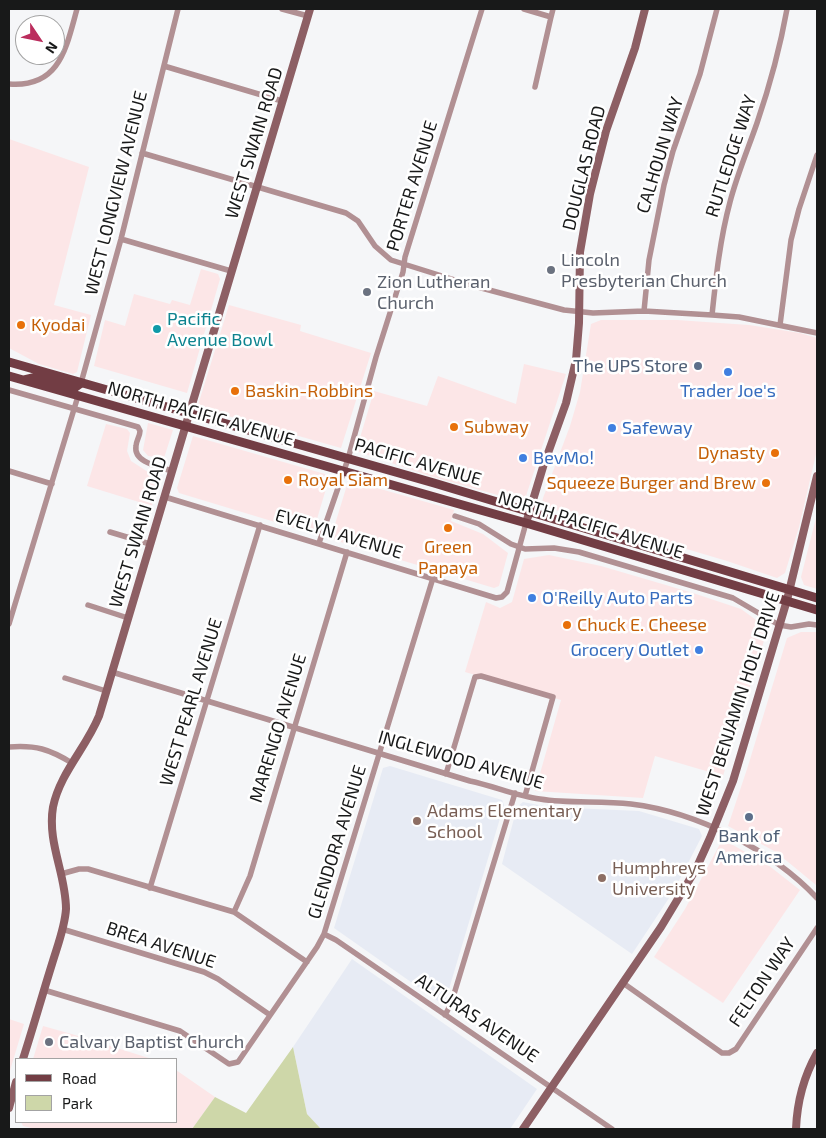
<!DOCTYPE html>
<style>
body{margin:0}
#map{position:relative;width:826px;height:1138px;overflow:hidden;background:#f5f6f8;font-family:"Exo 2",sans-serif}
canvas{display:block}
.frame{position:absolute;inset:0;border:10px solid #181919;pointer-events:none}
.legend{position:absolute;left:15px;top:1058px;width:162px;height:65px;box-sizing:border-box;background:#fff;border:1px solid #a3a3a3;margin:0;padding:6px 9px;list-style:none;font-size:15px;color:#181919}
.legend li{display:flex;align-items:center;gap:10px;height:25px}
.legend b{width:25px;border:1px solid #a3a3a3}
.north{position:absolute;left:15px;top:15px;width:50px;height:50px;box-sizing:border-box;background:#fff;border:1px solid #a3a3a3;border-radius:50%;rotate:124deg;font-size:14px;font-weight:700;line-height:20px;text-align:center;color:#181919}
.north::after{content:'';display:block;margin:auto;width:18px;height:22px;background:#bb2d5d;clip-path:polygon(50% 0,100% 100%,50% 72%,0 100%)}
</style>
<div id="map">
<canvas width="826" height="1138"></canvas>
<div class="frame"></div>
<ul class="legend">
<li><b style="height:6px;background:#723d44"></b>Road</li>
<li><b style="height:14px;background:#ced7a9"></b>Park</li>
</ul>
<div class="north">N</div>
</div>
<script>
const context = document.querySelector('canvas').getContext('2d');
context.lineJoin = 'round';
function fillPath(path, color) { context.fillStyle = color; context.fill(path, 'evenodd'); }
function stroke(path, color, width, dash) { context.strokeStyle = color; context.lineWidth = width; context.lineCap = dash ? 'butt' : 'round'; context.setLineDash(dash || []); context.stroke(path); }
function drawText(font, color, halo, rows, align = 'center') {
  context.font = font + ' "Exo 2",sans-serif'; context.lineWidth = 5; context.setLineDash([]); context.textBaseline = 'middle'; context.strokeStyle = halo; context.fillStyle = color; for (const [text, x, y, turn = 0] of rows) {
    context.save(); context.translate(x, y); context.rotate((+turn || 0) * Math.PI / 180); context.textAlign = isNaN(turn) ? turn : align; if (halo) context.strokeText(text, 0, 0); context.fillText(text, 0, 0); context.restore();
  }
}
const commercial = new Path2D(`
 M 9,139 L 89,167 L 54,305 L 91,315 L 77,372 L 73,374 L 39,364 L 9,348 Z
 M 201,269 L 218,274 L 220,279 L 187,393 L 94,366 L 105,320 L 125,326 L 134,294 L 170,304 L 172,300 L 190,305 Z
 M 229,305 L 301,325 L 300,331 L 371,353 L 341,448 L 200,408 L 198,405 Z
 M 601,320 L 677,320 L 749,325 L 800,333 L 817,338 L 817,450 L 799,527 L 785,573 L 777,578 L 727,561 L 545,507 L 542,503 L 543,498 L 570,426 L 580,392 L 591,324 Z
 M 524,364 L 566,374 L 526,496 L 519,501 L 430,476 L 356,451 L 374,391 L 427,406 L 438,376 L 516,404 Z
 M 148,423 L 173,430 L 164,458 L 148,456 L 143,450 Z
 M 106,424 L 127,429 L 130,433 L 127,451 L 131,461 L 159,479 L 152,506 L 87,486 Z
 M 193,436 L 325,474 L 328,482 L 314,529 L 308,532 L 179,493 L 177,488 Z
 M 356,482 L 454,510 L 451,521 L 483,534 L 508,553 L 499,586 L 494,588 L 334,540 L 332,534 L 347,485 Z
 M 817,514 L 817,589 L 804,585 L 801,577 Z
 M 549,555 L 601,566 L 693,593 L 741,609 L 759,622 L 766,634 L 723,776 L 655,756 L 643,798 L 535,791 L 561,700 L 465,672 L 486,602 L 500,608 L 512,602 L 524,559 Z
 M 801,632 L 817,632 L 817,883 L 816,885 L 776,852 L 728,826 L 748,766 L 787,638 Z
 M 721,842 L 733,845 L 768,865 L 800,890 L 723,1003 L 654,957 L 685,909 Z
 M 9,1019 L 24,1024 L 9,1074 Z
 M 43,1026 L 75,1035 L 152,1059 L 33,1059 Z
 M 176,1070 L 215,1097 L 192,1129 L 36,1129 L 23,1126 L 21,1122 L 176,1122 Z`);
const built = new Path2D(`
 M 390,766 L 502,800 L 504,805 L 446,999 L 438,1001 L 334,928 L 383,768 Z
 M 523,802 L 549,807 L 639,811 L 699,829 L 702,836 L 673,892 L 632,954 L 502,864 L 517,807 Z
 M 352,959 L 537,1089 L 510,1129 L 321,1129 L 307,1114 L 293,1047 Z`);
const green = new Path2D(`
 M 293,1047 L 307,1114 L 321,1129 L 192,1129 L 215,1097 L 246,1113 Z`);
const street = new Path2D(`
 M 282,9 L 308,16
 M 524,9 L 551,17 L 535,87
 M 551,17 L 553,9
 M 164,66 L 282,101
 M 9,84 C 60,88 66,48 77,9
 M 142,153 L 346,213 L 358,221 L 375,246 L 391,260 L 474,286 L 564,310 L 593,313 L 644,311 L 712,315 L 739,317 L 817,333
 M 121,239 L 231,271
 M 644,311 L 649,260 L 664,185 L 673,151 L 700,74 L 717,9
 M 712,315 C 716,277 720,239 730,202 C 737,175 748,149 757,123 C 770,85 780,48 787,9
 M 780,325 L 791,240 L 799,209 L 817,155
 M 81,383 L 121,239 L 178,9
 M 9,390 L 138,427 L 140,431 C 140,436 136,441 136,446 C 133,463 161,467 172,471
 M 9,471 L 52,484
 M 165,497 L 496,598 L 502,597 L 507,592 L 526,523
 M 455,516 L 479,524 L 511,544 L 525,549 L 554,548 L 579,552 L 733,598 L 779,625 L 791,627 L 809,624 L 817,625
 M 110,532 L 150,544
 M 319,543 L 348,459 L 376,357 L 403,272 L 405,257 L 482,9
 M 88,605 L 128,618
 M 9,624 L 78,396
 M 112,672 L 470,781 C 494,786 516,796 540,799 C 570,804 601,800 631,804 C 697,812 772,850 817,898
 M 65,678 L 106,691
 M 9,747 C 36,745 49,749 72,763
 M 446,774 L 475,677 L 481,676 L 553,697 L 525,796
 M 61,874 L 79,869 L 88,869 L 234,912 L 307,962
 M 150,888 L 260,525
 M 234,912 L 250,876 L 347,552
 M 62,929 L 204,972 L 218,979 L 270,1015
 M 324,934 L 336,940 L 612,1129
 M 623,983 L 722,1053 L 729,1053 L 736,1049 L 817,928
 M 44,990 L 180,1031 L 229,1064 L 238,1062 L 317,947 L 324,934 L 433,578
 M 445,1015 L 451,1004 L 515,793`);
const secondary = new Path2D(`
 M 526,523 L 543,467 L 566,403 L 576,360 L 579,323 L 580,252 L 590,194 L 606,131 L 635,48 L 645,9
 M 23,1059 C 33,1028 42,996 52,964 C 57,947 65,927 66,909 C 66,874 47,843 53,807 C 60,773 86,748 99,716 L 310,9
 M 9,1108 L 16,1082
 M 523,1129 L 661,927 L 696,869 L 710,838 L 733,781 L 787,600 L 817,476
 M 796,1129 C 797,1103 804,1076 817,1053`);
const primary = new Path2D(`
 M 9,362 L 434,483 L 817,598
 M 9,376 L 526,523 L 817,610
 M 24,380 L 37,377 L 74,388 L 81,383`);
const markers = [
 [551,270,5,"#6b7280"],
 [367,292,5,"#6b7280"],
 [21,325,5,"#e8710a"],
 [157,329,5,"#0f9aa8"],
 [698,366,5,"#5c6f8a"],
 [728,372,5,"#3f7fe0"],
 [235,391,5,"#e8710a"],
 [454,427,5,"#e8710a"],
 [612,428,5,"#3f7fe0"],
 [775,453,5,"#e8710a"],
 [523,458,5,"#3f7fe0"],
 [288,480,5,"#e8710a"],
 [766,483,5,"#e8710a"],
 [448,528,5,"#e8710a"],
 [532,598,5,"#3f7fe0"],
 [567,625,5,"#e8710a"],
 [699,650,5,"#3f7fe0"],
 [749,817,5,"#5c6f8a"],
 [417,821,5,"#8d6e63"],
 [602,878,5,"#8d6e63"],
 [49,1042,5,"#6b7280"]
];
const streetNames = [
 ["WEST SWAIN ROAD",254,143,-73],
 ["CALHOUN WAY",660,155,-73],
 ["RUTLEDGE WAY",731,156,-72],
 ["DOUGLAS ROAD",584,168,-76],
 ["PORTER AVENUE",412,186,-73],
 ["WEST LONGVIEW AVENUE",116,193,-76],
 ["NORTH PACIFIC AVENUE",201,414,16],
 ["PACIFIC AVENUE",418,462,16],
 ["NORTH PACIFIC AVENUE",591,525,17],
 ["WEST SWAIN ROAD",138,532,-73],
 ["EVELYN AVENUE",339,534,17],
 ["WEST PEARL AVENUE",191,702,-73],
 ["WEST BENJAMIN HOLT DRIVE",738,704,-72],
 ["MARENGO AVENUE",278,728,-73],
 ["INGLEWOOD AVENUE",461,760,16],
 ["GLENDORA AVENUE",337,842,-73],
 ["BREA AVENUE",161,945,18],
 ["FELTON WAY",762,982,-56],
 ["ALTURAS AVENUE",477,1018,34]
];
const worshipNames = [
 ["Lincoln",561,260],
 ["Presbyterian Church",561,281],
 ["Zion Lutheran",377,282],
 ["Church",377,303],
 ["Calvary Baptist Church",59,1042]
];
const cultureNames = [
 ["Pacific",167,319],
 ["Avenue Bowl",167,340]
];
const foodNames = [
 ["Kyodai",31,325],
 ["Baskin-Robbins",245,391],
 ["Subway",464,427],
 ["Dynasty",765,453,"right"],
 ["Royal Siam",298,480],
 ["Squeeze Burger and Brew",756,483,"right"],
 ["Green",448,547,"center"],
 ["Papaya",448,568,"center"],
 ["Chuck E. Cheese",577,625]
];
const serviceNames = [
 ["The UPS Store",688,366],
 ["Bank of",749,836,"center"],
 ["America",749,857,"center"]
];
const shopNames = [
 ["Trader Joe's",728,391,"center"],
 ["Safeway",622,428],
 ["BevMo!",533,458],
 ["O'Reilly Auto Parts",542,598],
 ["Grocery Outlet",689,650,"right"]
];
const educationNames = [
 ["Adams Elementary",427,811],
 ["School",427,832],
 ["Humphreys",612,868],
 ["University",612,889]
];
fillPath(commercial, '#fce6e7');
fillPath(built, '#e7ebf4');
fillPath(green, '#ced7a9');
stroke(street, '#b19093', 5.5);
stroke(secondary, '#8d5f64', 8);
stroke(primary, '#723d44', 9);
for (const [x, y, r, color] of markers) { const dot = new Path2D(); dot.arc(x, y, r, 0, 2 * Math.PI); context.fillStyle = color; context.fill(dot); stroke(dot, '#fff', 2); }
drawText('18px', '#181919', '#fff', streetNames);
drawText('18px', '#5b616d', '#fff', worshipNames, 'left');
drawText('18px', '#0d838f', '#fff', cultureNames, 'left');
drawText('18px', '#c56008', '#fff', foodNames, 'left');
drawText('18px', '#4e5e75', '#fff', serviceNames, 'right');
drawText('18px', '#366cbe', '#fff', shopNames, 'left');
drawText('18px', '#785e54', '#fff', educationNames, 'left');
</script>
